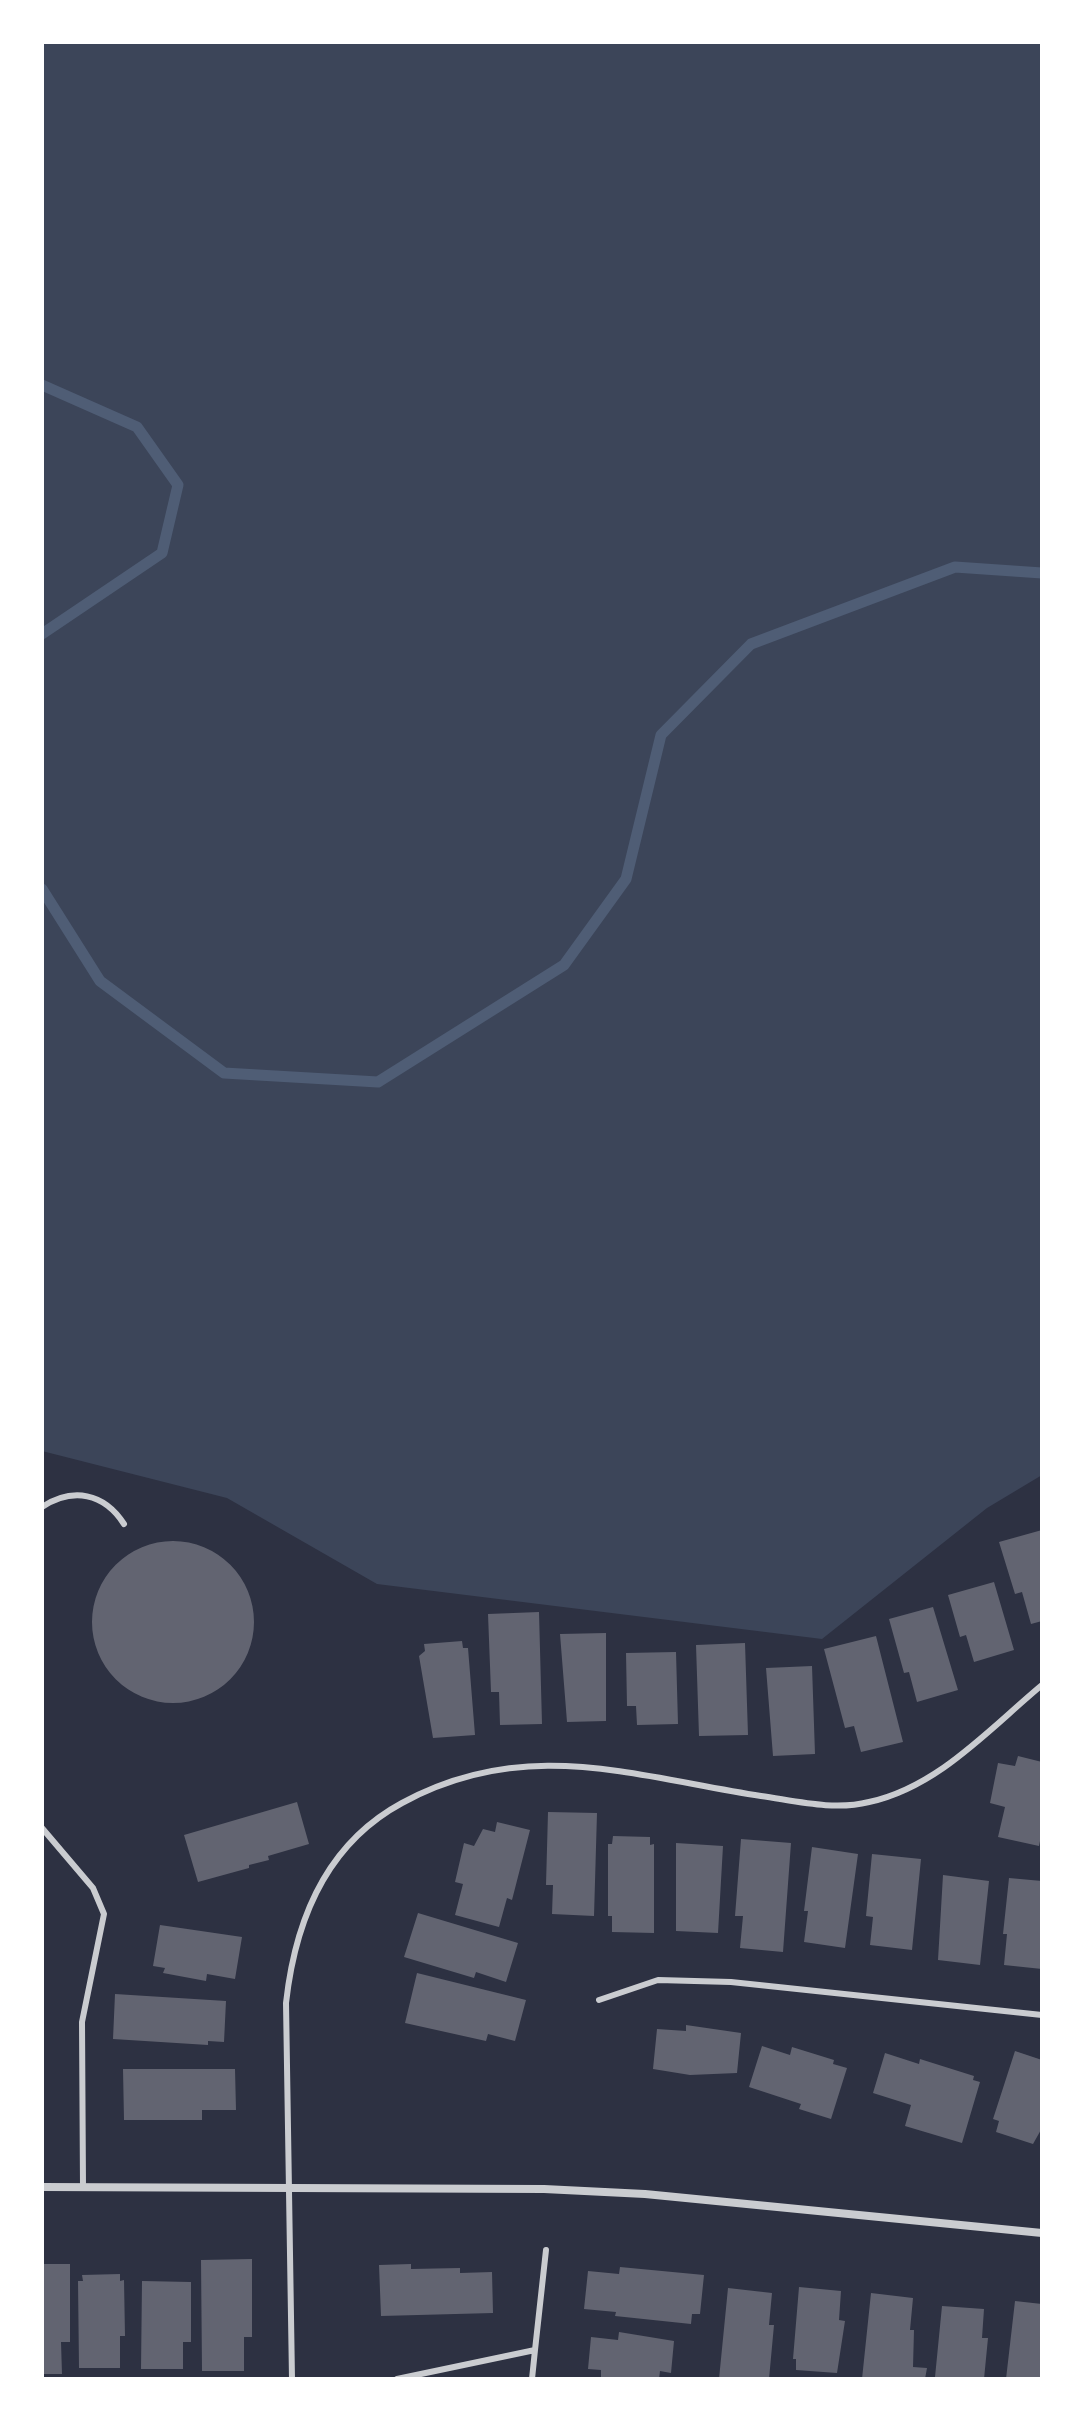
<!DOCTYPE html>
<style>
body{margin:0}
#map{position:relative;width:1084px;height:2421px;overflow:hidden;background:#2d3142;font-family:Commissioner,sans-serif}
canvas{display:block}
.frame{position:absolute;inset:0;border:44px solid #fff;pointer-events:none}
</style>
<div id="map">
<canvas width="1084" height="2421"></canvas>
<div class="frame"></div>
</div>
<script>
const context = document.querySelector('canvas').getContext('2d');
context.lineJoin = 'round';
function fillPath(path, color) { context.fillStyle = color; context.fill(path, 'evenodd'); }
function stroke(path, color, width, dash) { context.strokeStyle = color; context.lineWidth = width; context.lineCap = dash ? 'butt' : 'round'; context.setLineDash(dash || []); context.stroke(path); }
const green = new Path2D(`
 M 42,42 L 1042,42 L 1042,1475 L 987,1508 L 822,1639 L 377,1584 L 227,1498 L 42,1451 Z`);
const stream = new Path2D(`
 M 42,385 L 137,427 L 178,485 L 162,553 L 42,634
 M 42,889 L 100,981 L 224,1073 L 378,1082 L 564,965 L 626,879 L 661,735 L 751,644 L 955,567 L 1042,573`);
const building = new Path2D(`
 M 1042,1530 L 1042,1621 L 1031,1624 L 1022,1592 L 1015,1594 L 999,1542 Z
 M92 1622a81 81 0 1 1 162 0a81 81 0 1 1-162 0Z
 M 994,1582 L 1014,1650 L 974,1662 L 966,1635 L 960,1637 L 948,1595 Z
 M 933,1607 L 958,1690 L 917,1702 L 909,1672 L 904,1673 L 889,1619 Z
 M 539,1612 L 542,1724 L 500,1725 L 499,1692 L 491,1692 L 488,1614 Z
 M 606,1633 L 606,1721 L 567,1722 L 560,1634 Z
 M 876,1636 L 903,1742 L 861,1752 L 854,1726 L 845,1728 L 824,1649 Z
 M 462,1641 L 463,1648 L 468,1648 L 475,1735 L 433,1738 L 419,1656 L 425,1651 L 424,1644 Z
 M 745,1643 L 748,1735 L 699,1736 L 696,1645 Z
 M 676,1652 L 678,1724 L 637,1725 L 636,1706 L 627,1706 L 626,1653 Z
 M 812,1666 L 815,1754 L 773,1756 L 766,1668 Z
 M 1018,1756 L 1042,1762 L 1042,1831 L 1039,1846 L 998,1837 L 1005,1807 L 990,1803 L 998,1763 L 1015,1766 Z
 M 297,1802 L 309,1844 L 268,1856 L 269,1860 L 249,1865 L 249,1868 L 198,1882 L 184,1835 Z
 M 548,1812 L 597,1813 L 594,1916 L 552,1914 L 553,1885 L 546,1885 Z
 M 497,1822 L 530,1830 L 512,1900 L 507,1898 L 499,1927 L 455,1915 L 463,1884 L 455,1882 L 464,1843 L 474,1846 L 483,1829 L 495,1832 Z
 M 613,1836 L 650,1837 L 650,1845 L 654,1844 L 654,1933 L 612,1932 L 612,1916 L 608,1916 L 608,1844 L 612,1844 Z
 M 741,1839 L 791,1843 L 783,1952 L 740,1948 L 743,1916 L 735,1916 Z
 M 676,1843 L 723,1846 L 718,1933 L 676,1931 Z
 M 812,1847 L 858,1854 L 845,1948 L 804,1942 L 808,1911 L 804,1911 Z
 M 872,1854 L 921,1859 L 912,1950 L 870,1945 L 873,1917 L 866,1916 Z
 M 943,1875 L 989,1881 L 980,1965 L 938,1960 Z
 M 1009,1878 L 1042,1881 L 1042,1969 L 1004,1965 L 1007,1934 L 1003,1934 Z
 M 418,1913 L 518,1943 L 506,1982 L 476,1972 L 474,1978 L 404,1957 Z
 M 160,1925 L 242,1937 L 235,1979 L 207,1974 L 206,1981 L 163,1973 L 165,1968 L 153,1966 Z
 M 417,1973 L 526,2000 L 515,2041 L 488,2034 L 486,2041 L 405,2023 Z
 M 115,1994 L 226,2001 L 224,2042 L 208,2041 L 208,2045 L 113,2039 Z
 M 686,2025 L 741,2033 L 737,2073 L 690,2075 L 653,2069 L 657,2029 L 686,2031 Z
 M 762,2046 L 790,2055 L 792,2047 L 834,2060 L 833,2064 L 847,2068 L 831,2119 L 799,2109 L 801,2104 L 749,2087 Z
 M 1015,2051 L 1042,2060 L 1042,2128 L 1033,2144 L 996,2132 L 999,2121 L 993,2119 Z
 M 885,2053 L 919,2064 L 920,2059 L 974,2076 L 973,2080 L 980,2082 L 962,2143 L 905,2126 L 911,2105 L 873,2093 Z
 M 123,2069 L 235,2069 L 236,2110 L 202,2110 L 202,2120 L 124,2120 Z
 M 252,2259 L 252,2337 L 244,2337 L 244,2371 L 202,2371 L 201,2260 Z
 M 42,2264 L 70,2264 L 70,2342 L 61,2342 L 62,2374 L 42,2374 Z
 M 411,2264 L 411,2269 L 460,2268 L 460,2273 L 492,2272 L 493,2313 L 381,2316 L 379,2265 Z
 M 620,2267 L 704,2275 L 700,2314 L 692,2314 L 691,2324 L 615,2316 L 616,2312 L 584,2309 L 588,2271 L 619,2274 Z
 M 120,2274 L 120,2281 L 124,2280 L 125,2336 L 120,2336 L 120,2368 L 79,2368 L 78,2281 L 83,2281 L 82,2275 Z
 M 142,2281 L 191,2282 L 191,2342 L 183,2342 L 183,2369 L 141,2369 Z
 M 799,2287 L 841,2291 L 839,2320 L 845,2321 L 837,2373 L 796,2370 L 796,2359 L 793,2359 Z
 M 728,2288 L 772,2293 L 769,2325 L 774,2325 L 769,2379 L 719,2379 Z
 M 871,2293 L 913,2298 L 910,2330 L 914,2330 L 913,2367 L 927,2368 L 925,2379 L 862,2379 Z
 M 1015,2301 L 1042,2304 L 1042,2379 L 1006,2379 Z
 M 942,2306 L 984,2309 L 982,2338 L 988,2338 L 984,2379 L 935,2377 Z
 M 619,2332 L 674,2341 L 671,2373 L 660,2371 L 659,2379 L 601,2379 L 601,2370 L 588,2369 L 591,2337 L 618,2340 Z`);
const service = new Path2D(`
 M 42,1507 C 73,1487 104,1493 124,1524
 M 42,1828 L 93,1888 L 104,1914 L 82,2022 L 83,2187
 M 599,2000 L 658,1980 L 731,1982 L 1042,2015
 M 292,2379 L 286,2003 C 295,1922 326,1844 402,1803 C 525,1736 632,1776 761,1796 C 796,1801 834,1811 869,1802 C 938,1787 989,1729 1042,1685
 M 397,2379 L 535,2350 L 546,2250
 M 532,2379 L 535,2350`);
const minor = new Path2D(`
 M 42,2187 L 544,2189 L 645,2194 L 1042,2233`);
fillPath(green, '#3c4559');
stroke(stream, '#4f5d75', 11);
fillPath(building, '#626471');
stroke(service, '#caccd0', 6);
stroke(minor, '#caccd0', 8);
</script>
